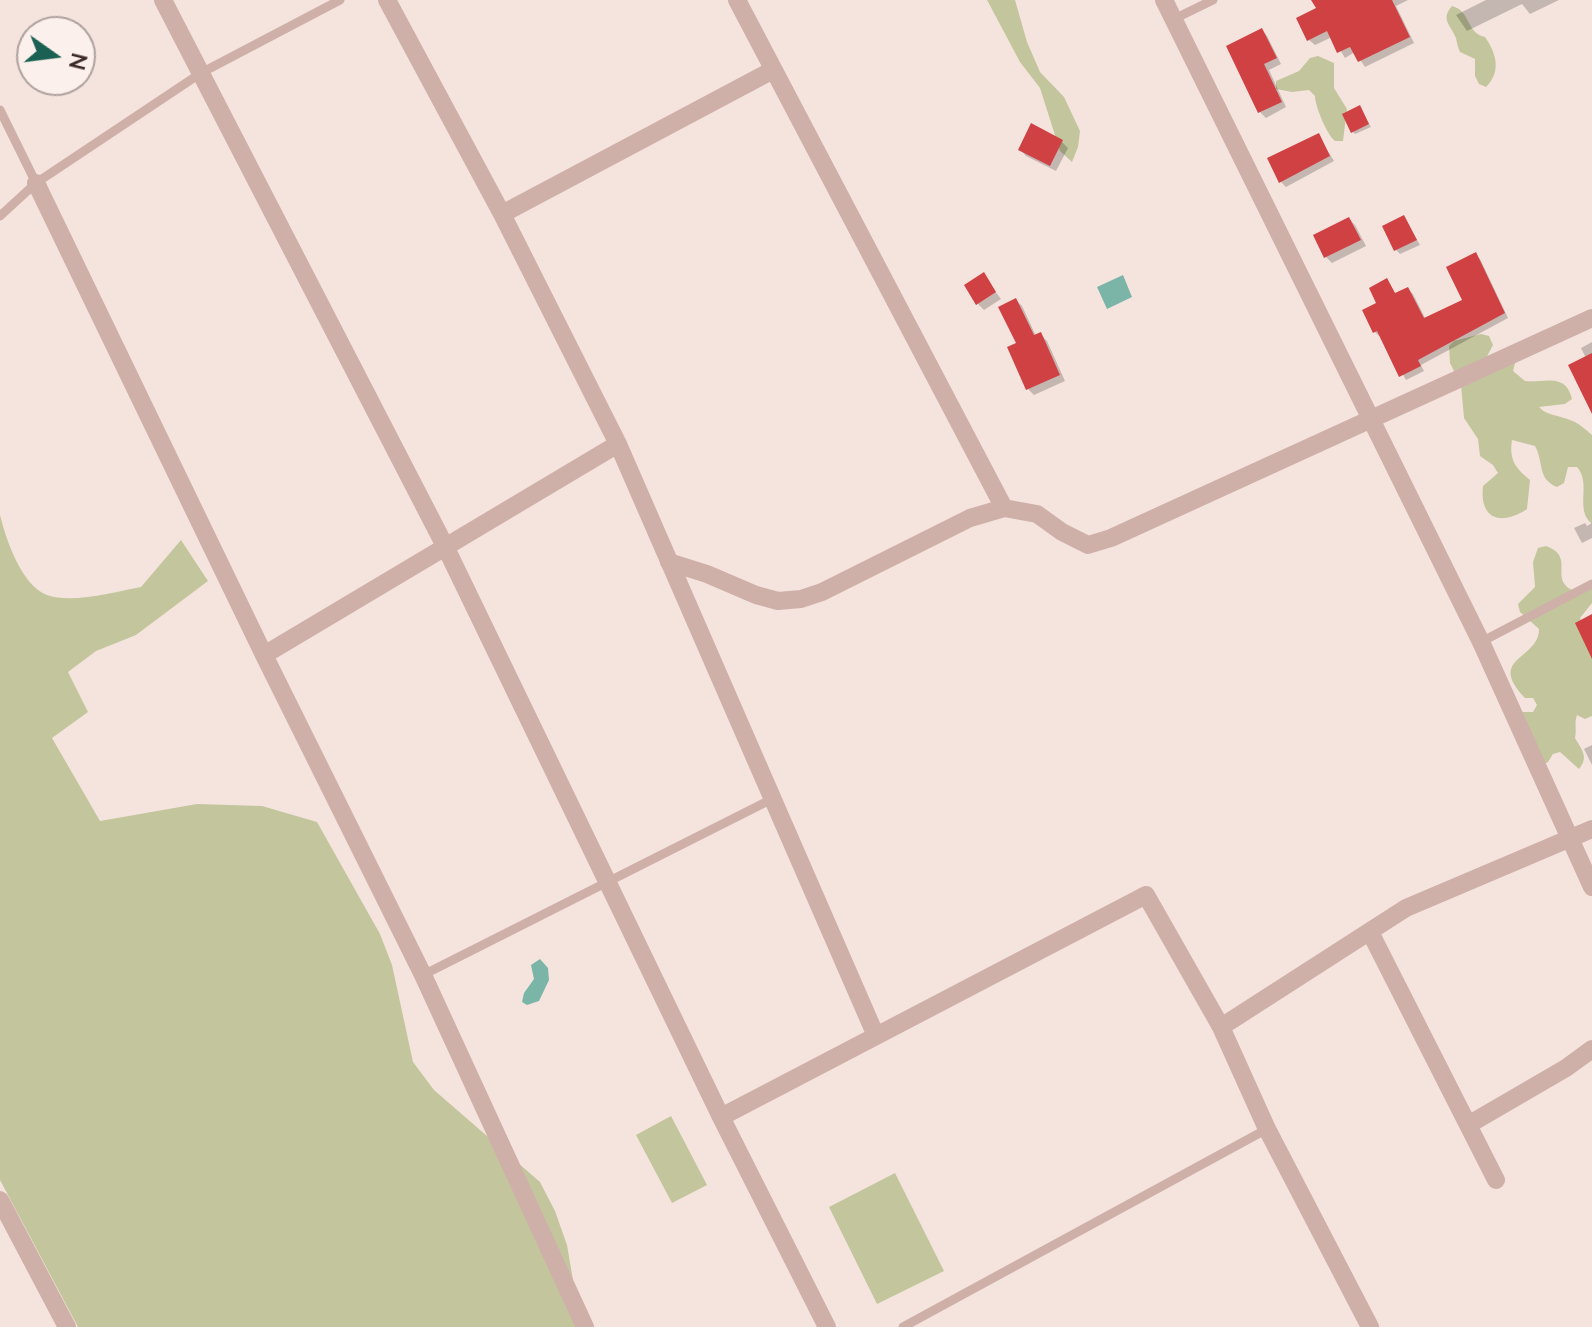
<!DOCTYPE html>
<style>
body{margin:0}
#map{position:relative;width:1592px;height:1327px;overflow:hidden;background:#f5e4de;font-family:"Nunito Sans",sans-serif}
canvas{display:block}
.north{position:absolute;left:16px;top:16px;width:80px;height:80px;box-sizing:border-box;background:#fcf0ec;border:2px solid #afa19e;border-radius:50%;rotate:104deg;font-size:22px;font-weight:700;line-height:32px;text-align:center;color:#3b2a29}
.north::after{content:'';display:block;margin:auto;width:28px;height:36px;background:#1a6153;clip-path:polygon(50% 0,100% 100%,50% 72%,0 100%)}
</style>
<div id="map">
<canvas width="1592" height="1327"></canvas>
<div class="north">N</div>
</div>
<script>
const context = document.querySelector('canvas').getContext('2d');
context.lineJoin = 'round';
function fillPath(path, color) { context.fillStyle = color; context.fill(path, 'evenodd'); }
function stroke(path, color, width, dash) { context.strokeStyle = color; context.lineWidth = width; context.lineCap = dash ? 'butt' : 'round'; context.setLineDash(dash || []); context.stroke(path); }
const green = new Path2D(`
 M 987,0 L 1015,0 L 1027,42 L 1040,72 L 1064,97 L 1080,131 L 1078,147 L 1072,162 L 1060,151 L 1040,88 L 1020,62 Z
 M 1452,6 C 1471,11 1466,33 1485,37 C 1496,53 1502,71 1486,87 L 1479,84 L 1475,76 L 1475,59 L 1460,52 C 1458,48 1457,43 1456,38 C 1451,25 1440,20 1452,6 Z
 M 1318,56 L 1334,63 L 1334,88 L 1347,109 L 1343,141 L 1335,141 C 1327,135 1315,106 1315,96 L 1309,90 L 1292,92 L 1276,89 L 1276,81 L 1299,71 L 1310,58 Z
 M 1481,334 L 1489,336 L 1493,345 L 1484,362 L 1515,363 L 1513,371 L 1525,381 C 1544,383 1566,372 1572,399 L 1565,404 L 1539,407 C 1547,416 1559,415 1570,420 C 1579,423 1585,429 1592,435 L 1592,524 C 1574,509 1592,484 1577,467 L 1568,467 L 1564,483 L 1557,487 C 1537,479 1544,462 1535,446 L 1512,440 C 1509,459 1515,468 1530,480 L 1527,509 C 1502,526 1479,520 1483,486 L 1498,473 L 1493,465 L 1480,456 L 1478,439 L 1464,418 L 1461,385 L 1450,363 L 1449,346 L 1454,341 Z
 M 0,515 C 6,539 21,585 47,595 C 71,604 115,592 141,587 L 181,540 L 208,581 L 136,635 L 96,651 L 68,672 L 88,712 L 52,738 L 100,821 L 197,804 L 262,806 L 317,822 L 380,934 L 392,965 L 413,1062 L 434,1090 L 540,1182 L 555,1211 L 567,1245 L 581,1327 L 78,1327 L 0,1180 Z
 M 1546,546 C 1576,557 1549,578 1572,590 L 1592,583 L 1592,603 L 1580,618 L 1586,637 L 1592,643 L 1592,716 L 1585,719 L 1577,715 C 1574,723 1577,729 1575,738 C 1582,750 1589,757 1579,769 L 1560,752 L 1553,754 L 1548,762 L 1541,766 L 1517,712 L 1533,712 L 1537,705 L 1533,698 L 1525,698 C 1486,657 1539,660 1539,629 L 1520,612 L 1518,604 L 1535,587 L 1533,562 L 1538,548 Z
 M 671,1116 L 707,1185 L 672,1203 L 636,1135 Z
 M 895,1173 L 944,1271 L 877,1304 L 829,1207 Z`);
const water = new Path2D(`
 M 1123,275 L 1132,297 L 1107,309 L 1097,287 Z
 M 540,959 L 548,968 L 549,980 L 539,1001 L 527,1005 L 522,1002 L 524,993 L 534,979 L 531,965 Z`);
const shadow = new Path2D(`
 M 1314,0 L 1408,0 L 1396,6 L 1414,43 L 1365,67 L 1355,52 L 1345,58 L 1332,37 L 1315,45 L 1309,40 L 1318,9 Z
 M 1486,0 L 1559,0 L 1530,14 L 1522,4 L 1467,31 L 1456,15 Z
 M 1262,30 L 1267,36 L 1281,64 L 1269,70 L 1286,107 L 1266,118 L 1260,112 L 1228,47 Z
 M 1360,108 L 1371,127 L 1355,134 L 1353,132 Z
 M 1318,135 L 1334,161 L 1286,187 L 1281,182 Z
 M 1062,142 L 1068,148 L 1056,171 L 1026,156 L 1020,149 Z
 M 1404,217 L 1420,245 L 1400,254 L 1396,250 Z
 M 1349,219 L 1355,225 L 1366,246 L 1332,263 L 1326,257 Z
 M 1475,255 L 1480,259 L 1508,318 L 1421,365 L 1424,371 L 1406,380 L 1382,335 L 1379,336 L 1375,332 L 1379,304 L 1387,280 L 1396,295 L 1408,289 L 1413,294 L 1426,320 L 1465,301 Z
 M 983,275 L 1001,299 L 984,310 L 978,304 Z
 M 1016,300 L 1022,306 L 1036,336 L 1040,334 L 1047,341 L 1065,381 L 1034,395 L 1028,389 L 1018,344 Z
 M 1592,342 L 1592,409 L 1586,358 L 1581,348 Z
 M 1585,523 L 1587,526 L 1592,523 L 1592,538 L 1582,543 L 1574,528 Z
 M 1592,745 L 1592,765 L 1584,749 Z`);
const building = new Path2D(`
 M 1311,0 L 1392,0 L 1410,37 L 1358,62 L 1350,47 L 1337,53 L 1327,31 L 1307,41 L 1296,18 L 1316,8 Z
 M 1262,28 L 1277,58 L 1264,64 L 1282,102 L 1258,113 L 1226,46 Z
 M 1360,105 L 1369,124 L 1351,133 L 1342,114 Z
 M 1031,123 L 1063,140 L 1050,166 L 1018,150 Z
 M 1319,133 L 1330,156 L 1279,183 L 1267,158 Z
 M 1404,215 L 1417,240 L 1394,251 L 1382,226 Z
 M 1349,217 L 1361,240 L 1324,258 L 1313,235 Z
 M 1476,252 L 1505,313 L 1418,360 L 1421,366 L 1399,377 L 1377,331 L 1373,333 L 1362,310 L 1376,303 L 1369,288 L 1387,278 L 1395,293 L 1408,287 L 1424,318 L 1462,300 L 1446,267 Z
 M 984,272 L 996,292 L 976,305 L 964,285 Z
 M 1016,298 L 1034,335 L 1041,332 L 1060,375 L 1026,390 L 1007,347 L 1016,343 L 998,307 Z
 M 1592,353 L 1592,414 L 1568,365 Z
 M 1592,614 L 1592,659 L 1575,623 Z`);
const service = new Path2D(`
 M 1174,19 L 1213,0
 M 0,110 L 36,183
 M 0,216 L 36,183 L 201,73 L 340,0
 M 1481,642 L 1592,584
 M 423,975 L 772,799
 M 903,1327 L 1267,1129`);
const minor = new Path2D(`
 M 163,0 L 445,546 L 721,1117 L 827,1327
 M 387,0 L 502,214 L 618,444 L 876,1036
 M 737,0 L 1004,508
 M 1164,0 L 1481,642 L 1592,887
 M 36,183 L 264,655 L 423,975 L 585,1327
 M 502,214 L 773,70
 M 669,562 L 707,574 L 756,595 L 778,601 L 801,599 L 822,592 L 970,518 L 1004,508 L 1037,514 L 1062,532 L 1088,545 L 1111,538 L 1592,318
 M 264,655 L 618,444
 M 1370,932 L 1496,1180
 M 1221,1027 L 1406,908 L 1592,829
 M 721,1117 L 1146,895 L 1221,1027 L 1267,1129 L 1370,1327
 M 1468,1125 L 1566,1068 L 1592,1049
 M 0,1200 L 67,1327`);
fillPath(green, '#c3c69c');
fillPath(water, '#7ab5a8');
fillPath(shadow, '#0003');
fillPath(building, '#d04143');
stroke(service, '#cfb0a9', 9);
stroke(minor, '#cfb0a9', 18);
</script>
